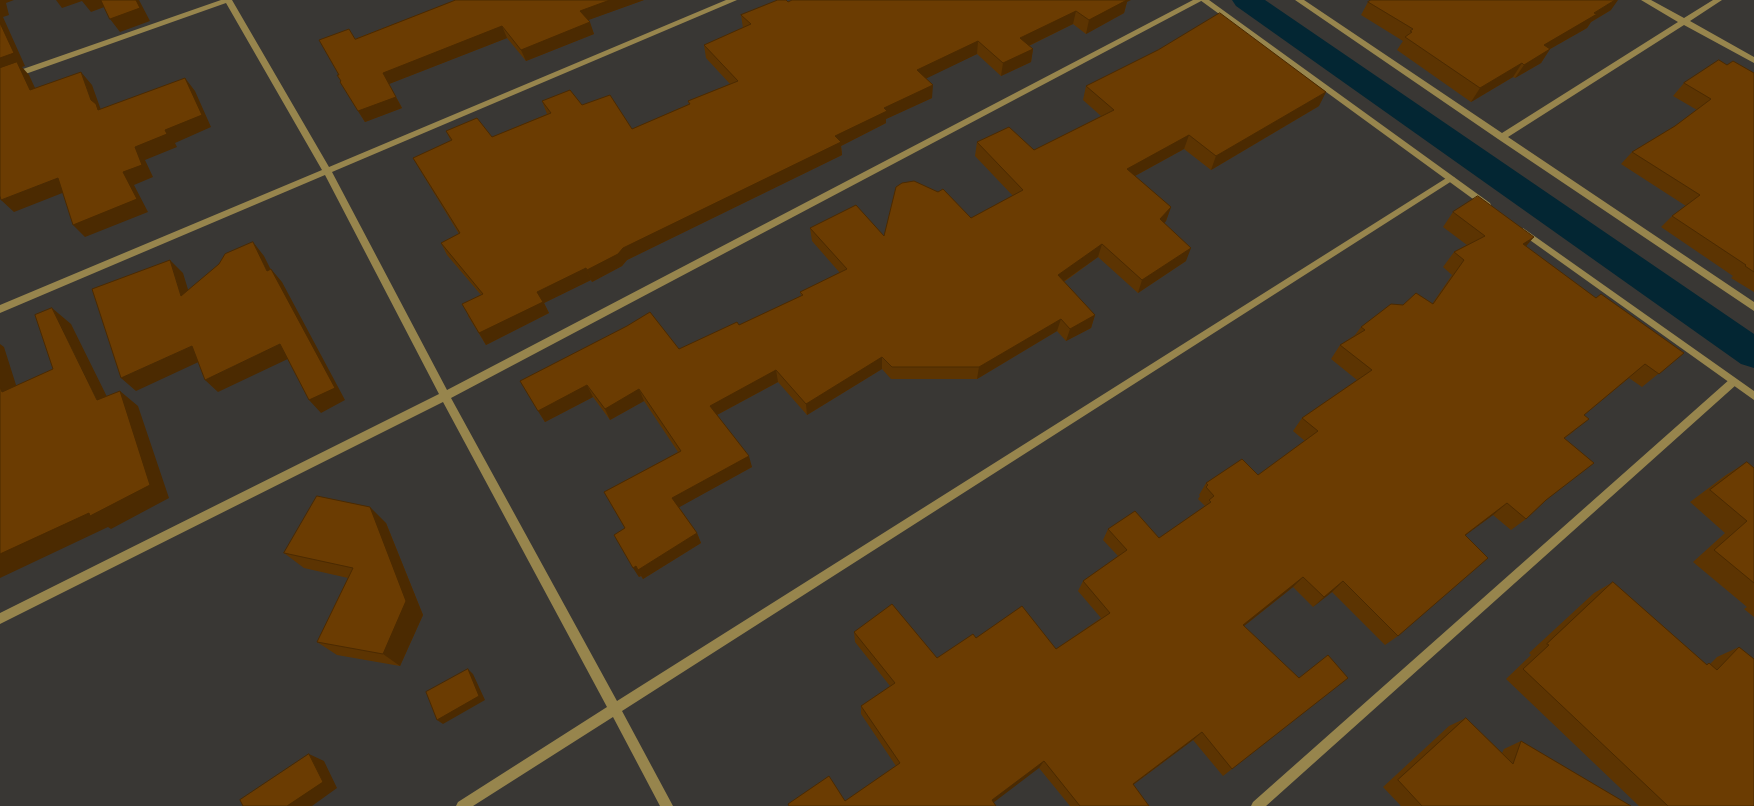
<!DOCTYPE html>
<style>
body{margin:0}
canvas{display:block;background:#393734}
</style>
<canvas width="1754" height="806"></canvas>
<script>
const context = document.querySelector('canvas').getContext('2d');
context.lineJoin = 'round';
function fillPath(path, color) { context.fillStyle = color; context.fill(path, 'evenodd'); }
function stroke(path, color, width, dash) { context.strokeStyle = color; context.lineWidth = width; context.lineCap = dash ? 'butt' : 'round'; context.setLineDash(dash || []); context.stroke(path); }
const canal = new Path2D(`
 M 1232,0 L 1265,0 L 1754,334 L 1754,368 L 1741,364 L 1236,6 Z`);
const minor = new Path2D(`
 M 221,0 L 232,0 L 329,167 L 726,0 L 737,0 L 332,172 L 447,390 L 1193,0 L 1203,0 L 451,398 L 617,701 L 1448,177 L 1454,177 L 1455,179 L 622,711 L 673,806 L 660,806 L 613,717 L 473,806 L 456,806 L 458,802 L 607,707 L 443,402 L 0,624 L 0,613 L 439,394 L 325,175 L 0,313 L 0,305 L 322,170 L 226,3 L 0,83 L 0,77 Z
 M 1295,0 L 1304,0 L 1502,133 L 1678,22 L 1641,0 L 1651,0 L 1684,18 L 1713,0 L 1722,0 L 1690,21 L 1754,57 L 1754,63 L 1684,25 L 1508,137 L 1754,302 L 1754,311 L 1498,139 Z
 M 1733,378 L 1736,379 L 1738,382 L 1736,385 L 1266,806 L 1251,806 L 1253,802 L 1730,379 Z`);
const tertiary = new Path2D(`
 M 1200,0 L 1209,0 L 1490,203 L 1491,205 L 1490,207 L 1484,207 Z
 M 1523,228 L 1754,391 L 1754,400 L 1520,233 L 1519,231 L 1520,229 Z`);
const wall = new Path2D(`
 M 456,0 L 644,0 L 588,20 L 594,34 L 526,61 L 507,38 L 389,84 L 402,108 L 365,122 L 340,82 L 341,81 L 339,75 L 355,39 Z
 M 788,2 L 1127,2 L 1124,13 L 1086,34 L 1073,24 L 1029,46 L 1033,49 L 1031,62 L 1001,76 L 977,54 L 926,78 L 932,98 L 886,119 L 886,123 L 841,146 L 842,155 L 627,260 L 622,266 L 592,282 L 591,280 L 544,303 L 549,313 L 486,345 L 468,316 L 481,295 L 447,255 L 441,243 L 459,234 L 420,170 L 413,158 L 451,141 L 446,131 L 492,137 L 547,114 L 542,101 L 582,105 L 632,129 L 689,104 L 688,101 L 730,84 L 706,58 L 704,45 L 743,28 L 741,15 Z
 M 1368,2 L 1611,10 L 1591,22 L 1587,28 L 1550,49 L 1541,63 L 1515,78 L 1513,77 L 1471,102 L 1397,50 L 1403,41 L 1361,15 Z
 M 1727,65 L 1754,73 L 1754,292 L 1731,278 L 1733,276 L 1661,227 L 1672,216 L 1686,206 L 1621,164 L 1632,152 L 1675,126 L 1697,110 L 1673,96 L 1684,83 Z
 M 1086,86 L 1319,106 L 1211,170 L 1184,149 L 1135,176 L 1171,207 L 1166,221 L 1164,223 L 1186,261 L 1138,293 L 1098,257 L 1064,282 L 1095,315 L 1091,328 L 1066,341 L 1057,331 L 977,379 L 891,379 L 882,369 L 807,415 L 778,382 L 717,415 L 752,467 L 679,507 L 697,533 L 701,543 L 643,579 L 641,576 L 639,577 L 614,535 L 625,528 L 604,492 L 678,452 L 644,401 L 610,420 L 593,397 L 545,422 L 520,381 L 679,349 L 739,325 L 801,296 L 800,292 L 840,273 L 812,241 L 810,228 L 884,236 L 971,218 L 1013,196 L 975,156 L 977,142 L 1034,150 L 1101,116 L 1083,100 Z
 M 1453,212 L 1526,247 L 1596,298 L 1684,353 L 1642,387 L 1629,378 L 1584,415 L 1573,432 L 1565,438 L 1545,501 L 1526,519 L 1511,530 L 1493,515 L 1465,535 L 1398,636 L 1385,645 L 1332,592 L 1313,607 L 1293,587 L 1244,626 L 1232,769 L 1223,776 L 1193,740 L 1133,785 L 1149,806 L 1070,806 L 1039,768 L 845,801 L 896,766 L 861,714 L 861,706 L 890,686 L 855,642 L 854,632 L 937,658 L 976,638 L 1056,649 L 1101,618 L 1078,591 L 1083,581 L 1118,556 L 1103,540 L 1108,529 L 1159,538 L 1205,506 L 1198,499 L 1200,496 L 1199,495 L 1206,483 L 1258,475 L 1305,441 L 1293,431 L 1302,418 L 1357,380 L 1331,359 L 1340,345 L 1355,335 L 1361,327 L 1403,305 L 1432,304 L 1452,275 L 1443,267 L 1454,252 L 1467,245 L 1443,227 Z
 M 1747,462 L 1754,468 L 1754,617 L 1744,609 L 1747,607 L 1693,562 L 1725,533 L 1690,502 L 1726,475 Z
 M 386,523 L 423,615 L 400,666 L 337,655 L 317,642 L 348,578 L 304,568 L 284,553 Z
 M 1613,582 L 1706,664 L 1709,663 L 1710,664 L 1717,657 L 1739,647 L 1754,806 L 1639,806 L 1506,679 L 1531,655 L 1529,653 L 1594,593 Z
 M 1466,718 L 1502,753 L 1504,749 L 1521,741 L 1631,806 L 1401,806 L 1383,787 L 1449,726 Z`);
const shadedWall = new Path2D(`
 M 0,0 L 14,0 L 6,3 L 9,15 L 3,17 L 25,66 L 22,67 L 29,75 L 42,103 L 0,75 Z
 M 56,0 L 102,0 L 107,6 L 91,12 L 82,1 L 62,8 Z
 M 136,0 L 139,0 L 150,21 L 120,32 L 110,19 Z
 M 610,0 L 644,0 L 583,22 L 580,11 Z
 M 1118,0 L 1131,0 L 1127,2 L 1124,13 L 1086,34 L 1089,20 Z
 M 1615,0 L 1618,0 L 1611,10 L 1591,22 L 1587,28 L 1550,49 L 1541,63 L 1515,78 L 1524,65 L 1544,45 Z
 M 1076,11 L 1073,24 L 1018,51 L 1020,38 Z
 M 590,22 L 594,34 L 526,61 L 521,50 Z
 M 502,26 L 507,38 L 389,84 L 383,73 Z
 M 978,41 L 977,54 L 917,83 L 917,70 Z
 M 1033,49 L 1031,62 L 1001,76 L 1003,63 Z
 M 1522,63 L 1513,77 L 1471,102 L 1480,88 Z
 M 81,72 L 92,85 L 101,110 L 98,110 L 91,100 Z
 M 185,78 L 195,91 L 211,127 L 175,143 L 177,147 L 145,160 L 153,177 L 134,185 L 148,212 L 85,237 L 73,225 L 123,172 L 135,147 L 165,130 Z
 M 933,85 L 932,98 L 886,119 L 886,123 L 841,146 L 842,155 L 627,260 L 622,266 L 592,282 L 587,270 L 623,248 L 835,136 L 884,108 Z
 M 1326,92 L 1319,106 L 1211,170 L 1216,156 Z
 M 396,97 L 402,108 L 365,122 L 358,111 Z
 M 1189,135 L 1184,149 L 1122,183 L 1127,169 Z
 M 58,178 L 70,190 L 14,212 L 1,200 Z
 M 1171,207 L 1166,221 L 1156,233 L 1160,219 Z
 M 1534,237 L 1522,251 L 1523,244 Z
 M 253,242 L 264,256 L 278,284 L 267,271 Z
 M 1102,244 L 1098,257 L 1054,288 L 1058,275 Z
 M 1191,248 L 1186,261 L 1138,293 L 1142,280 Z
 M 170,260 L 183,273 L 194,309 L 181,296 Z
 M 586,268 L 591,280 L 544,303 L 549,313 L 486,345 L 479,333 L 537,292 Z
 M 271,269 L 282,282 L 345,400 L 321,413 L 309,400 Z
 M 52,308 L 71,324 L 116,415 L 97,400 Z
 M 1095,315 L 1091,328 L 1066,341 L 1070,329 Z
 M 1061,319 L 1057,331 L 977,379 L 979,367 Z
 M 0,344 L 4,347 L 23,407 L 2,392 L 0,387 Z
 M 280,344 L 292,357 L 218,392 L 205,380 Z
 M 192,346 L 205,359 L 136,391 L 121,378 Z
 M 882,357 L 882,369 L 807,415 L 806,404 Z
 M 776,370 L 778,382 L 713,417 L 710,406 Z
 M 587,385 L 593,397 L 545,422 L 538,411 Z
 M 639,389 L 644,401 L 610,420 L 605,409 Z
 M 120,391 L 138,406 L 169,498 L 111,529 L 108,527 L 0,578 L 0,554 Z
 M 749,456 L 752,467 L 676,509 L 672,498 Z
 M 1507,503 L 1493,515 L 1451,546 L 1465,535 Z
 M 370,507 L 386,523 L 423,615 L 400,666 L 383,654 Z
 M 697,533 L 701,543 L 643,579 L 638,570 Z
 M 636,566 L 641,576 L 639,577 L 633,568 Z
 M 1303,577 L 1293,587 L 1234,634 L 1243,625 Z
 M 1343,581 L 1332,592 L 1313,607 L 1324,597 Z
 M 468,669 L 473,674 L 485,700 L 443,724 L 437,720 Z
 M 1202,732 L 1193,740 L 1126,790 L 1133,784 Z
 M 309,754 L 324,761 L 337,788 L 312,806 L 287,806 Z
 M 1044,761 L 1039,768 L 989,806 L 992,800 Z`);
const building = new Path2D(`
 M 101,0 L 136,0 L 140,8 L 110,19 Z
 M 456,0 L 610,0 L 580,11 L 590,22 L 521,50 L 502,26 L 383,73 L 396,97 L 358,111 L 340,82 L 341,81 L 337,75 L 339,75 L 319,40 L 349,29 L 355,39 Z
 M 778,0 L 786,0 L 788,2 L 792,0 L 1127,0 L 1089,20 L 1076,11 L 1020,38 L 1033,49 L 1003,63 L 978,41 L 917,70 L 933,85 L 884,108 L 887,111 L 835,136 L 841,142 L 623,248 L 618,254 L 587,270 L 586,268 L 537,292 L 543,302 L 479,333 L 462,304 L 483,294 L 441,243 L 460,233 L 413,158 L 452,140 L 446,131 L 477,118 L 492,137 L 551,113 L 542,101 L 570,90 L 582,105 L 610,95 L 632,129 L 690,104 L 688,101 L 738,81 L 704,45 L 751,24 L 741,15 Z
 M 1371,0 L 1615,0 L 1594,13 L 1597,14 L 1544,45 L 1550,49 L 1524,65 L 1522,63 L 1480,88 L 1405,37 L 1412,32 L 1410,31 L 1413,29 L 1368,2 Z
 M 1220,13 L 1326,92 L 1216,156 L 1189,135 L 1127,169 L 1171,207 L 1160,219 L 1191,248 L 1142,280 L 1102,244 L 1058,275 L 1095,315 L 1070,329 L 1061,319 L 979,367 L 892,367 L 882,357 L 806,404 L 776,370 L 710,406 L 749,456 L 672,498 L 697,533 L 638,570 L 636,566 L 633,568 L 614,535 L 625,528 L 604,492 L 681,451 L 639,389 L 605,409 L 587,385 L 538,411 L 520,381 L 627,326 L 650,312 L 679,349 L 737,322 L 739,325 L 803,295 L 800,292 L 847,269 L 810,228 L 856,205 L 884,236 L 896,187 L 902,183 L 914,181 L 938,192 L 943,189 L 971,218 L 1023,190 L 977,142 L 1009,127 L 1034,150 L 1114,110 L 1086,86 L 1158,50 Z
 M 0,23 L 14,53 L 0,58 Z
 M 1719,60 L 1727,65 L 1733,61 L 1754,73 L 1754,272 L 1745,266 L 1746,265 L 1672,216 L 1700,195 L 1632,152 L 1675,126 L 1711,99 L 1684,83 Z
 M 17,62 L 30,90 L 81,72 L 91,100 L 96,104 L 98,110 L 185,78 L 202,115 L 165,130 L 167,134 L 135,147 L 142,165 L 123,172 L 137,199 L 73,225 L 58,178 L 1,200 L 0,196 L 0,68 Z
 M 1478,196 L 1534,237 L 1523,244 L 1596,298 L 1601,294 L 1684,353 L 1659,374 L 1645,364 L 1584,415 L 1589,419 L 1564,438 L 1594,463 L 1546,500 L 1526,519 L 1507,503 L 1465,535 L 1488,558 L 1398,636 L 1343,581 L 1324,597 L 1303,577 L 1243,625 L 1299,678 L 1328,655 L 1348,678 L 1232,769 L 1202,732 L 1133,784 L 1149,806 L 1080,806 L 1044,761 L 992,800 L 996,806 L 789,806 L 788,804 L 829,776 L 845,801 L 900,763 L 861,706 L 895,683 L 854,632 L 892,604 L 937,658 L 973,634 L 976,638 L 1022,606 L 1056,649 L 1110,613 L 1083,581 L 1127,550 L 1108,529 L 1135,511 L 1159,538 L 1211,502 L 1209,500 L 1214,496 L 1206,487 L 1208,485 L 1206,483 L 1242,459 L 1258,475 L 1318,431 L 1302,418 L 1372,370 L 1340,345 L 1365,330 L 1361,327 L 1391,304 L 1403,305 L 1416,293 L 1433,304 L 1464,260 L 1454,252 L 1485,236 L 1453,212 Z
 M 253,242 L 267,271 L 271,269 L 335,388 L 309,400 L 280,344 L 205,380 L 192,346 L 121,378 L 92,289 L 170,260 L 181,296 L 219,264 L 225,254 Z
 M 52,308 L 97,400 L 120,391 L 150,485 L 90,516 L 89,513 L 0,554 L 0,387 L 2,392 L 53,369 L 35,315 Z
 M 1747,462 L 1754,468 L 1754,583 L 1714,550 L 1747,521 L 1710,490 Z
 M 317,496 L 370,507 L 406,601 L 383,654 L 317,642 L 353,568 L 284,553 Z
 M 1613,582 L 1707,665 L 1709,663 L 1717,670 L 1739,647 L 1754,659 L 1754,806 L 1668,806 L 1523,669 L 1549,645 L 1547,644 Z
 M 468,669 L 479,696 L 437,720 L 426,692 Z
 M 1466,718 L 1513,764 L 1521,741 L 1631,806 L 1422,806 L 1398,780 Z
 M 309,754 L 323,782 L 287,806 L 243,806 L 240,800 Z`);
fillPath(canal, '#032633');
fillPath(minor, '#97854d');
fillPath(tertiary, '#97854d');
fillPath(wall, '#5c3402');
fillPath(shadedWall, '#4b2a01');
fillPath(building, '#6b3c02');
stroke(building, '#4b2a01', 1);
</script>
